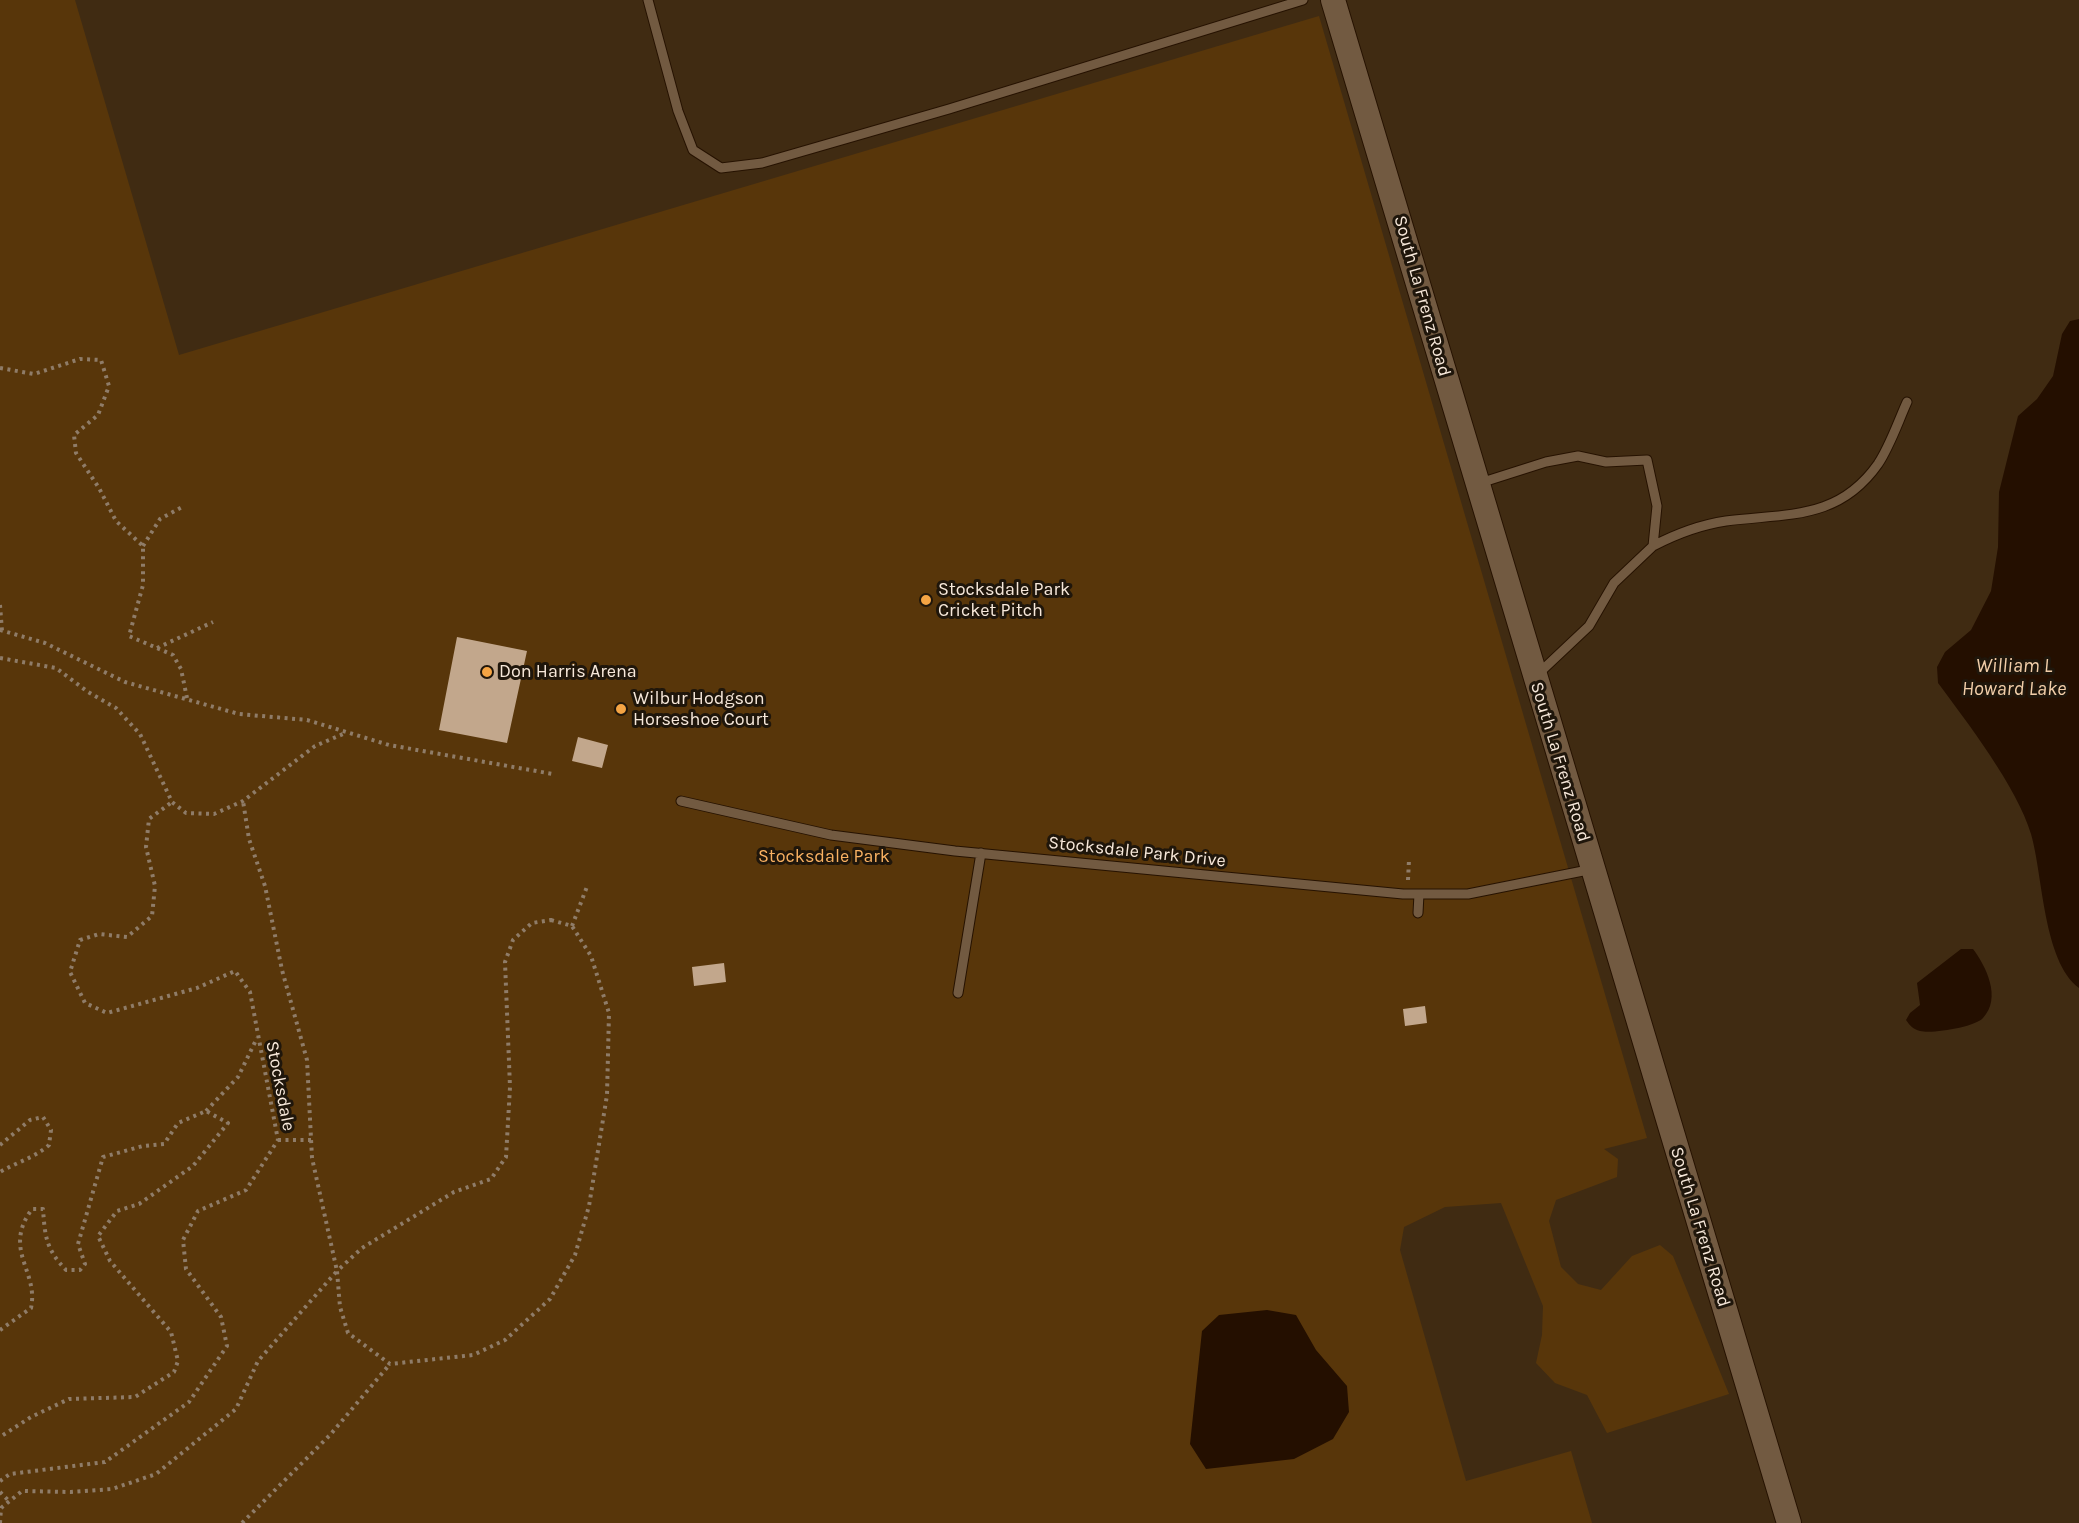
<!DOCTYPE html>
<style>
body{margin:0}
canvas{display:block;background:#402b12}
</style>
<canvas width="2079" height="1523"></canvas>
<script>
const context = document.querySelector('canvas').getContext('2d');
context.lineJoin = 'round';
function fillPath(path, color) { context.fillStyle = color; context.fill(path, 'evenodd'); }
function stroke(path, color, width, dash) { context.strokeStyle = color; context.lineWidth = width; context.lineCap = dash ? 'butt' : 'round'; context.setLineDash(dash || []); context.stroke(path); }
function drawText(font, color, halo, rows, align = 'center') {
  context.font = font + ' Karla,sans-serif'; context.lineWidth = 6; context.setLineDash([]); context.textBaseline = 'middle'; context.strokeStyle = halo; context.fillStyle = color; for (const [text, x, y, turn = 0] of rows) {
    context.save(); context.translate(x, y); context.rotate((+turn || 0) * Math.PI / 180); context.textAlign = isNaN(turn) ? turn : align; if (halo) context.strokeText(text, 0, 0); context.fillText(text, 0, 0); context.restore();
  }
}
const green = new Path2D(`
 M 0,0 L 75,0 L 179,355 L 1319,16 L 1647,1138 L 1604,1149 L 1618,1159 L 1617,1177 L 1556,1200 L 1549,1221 L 1561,1267 L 1578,1284 L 1601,1290 L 1632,1256 L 1660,1245 L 1673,1256 L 1729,1394 L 1607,1433 L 1587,1395 L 1555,1383 L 1536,1363 L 1542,1335 L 1543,1306 L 1501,1203 L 1445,1207 L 1404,1227 L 1400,1250 L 1466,1481 L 1571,1451 L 1592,1523 L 0,1523 Z`);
const water = new Path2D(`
 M 2079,319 L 2079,988 C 2043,961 2043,875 2031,834 C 2017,787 1967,722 1938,683 L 1937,667 L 1945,652 L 1971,630 L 1991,591 L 1998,547 L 1999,492 L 2018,416 L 2037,399 L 2053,376 L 2062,334 L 2070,321 Z
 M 1961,949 L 1973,949 C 1986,966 2002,998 1983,1018 C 1975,1027 1933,1034 1920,1031 C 1913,1029 1910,1026 1906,1020 L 1910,1013 L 1920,1005 L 1917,983 Z
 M 1267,1310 L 1296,1315 L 1316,1350 L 1347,1386 L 1349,1412 L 1333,1439 L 1294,1459 L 1206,1469 L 1190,1444 L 1202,1331 L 1219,1315 Z`);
const building = new Path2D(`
 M 457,637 L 527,651 L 507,743 L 439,730 Z
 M 578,737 L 608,745 L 602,768 L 572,761 Z
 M 724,963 L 726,982 L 694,986 L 692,967 Z
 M 1425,1006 L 1427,1023 L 1405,1026 L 1403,1009 Z`);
const path = new Path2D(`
 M 0,368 L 34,374 L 80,359 L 101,360 L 109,386 L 98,415 L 74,435 L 76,453 L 99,488 L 116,521 L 143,546 L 143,585 L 129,636 L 173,655 L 181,669 L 187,698
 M 143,546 L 160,519 L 184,506
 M 0,605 L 2,631
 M 0,630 L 45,643 L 125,682 L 239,714 L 307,720 L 389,745 L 553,774
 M 157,648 L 213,622
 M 0,658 L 56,668 L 88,692 L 116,708 L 140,734 L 172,802 L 186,813 L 214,814 L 243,801 L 315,746 L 343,734
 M 1408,880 L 1409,860
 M 551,920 L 572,926 L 591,956 L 609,1013 L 607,1095 L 589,1206 L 575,1255 L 550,1299 L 505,1340 L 473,1355 L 390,1364 L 348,1333 L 340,1307 L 337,1271 L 362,1248 L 454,1192 L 491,1179 L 506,1157 L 510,1087 L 505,962 L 513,940 L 532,923 Z
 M 572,926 L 588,884
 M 206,1111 L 238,1077 L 257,1038
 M 278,1140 L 311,1140
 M 0,1145 L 30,1120 L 43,1117 L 51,1130 L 49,1145 C 34,1158 17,1162 0,1172
 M 0,1330 L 31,1308 C 39,1271 2,1250 32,1209 L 43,1209 C 45,1237 46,1249 66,1270 L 80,1270 L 85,1264 L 78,1244 L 103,1157 L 143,1146 L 164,1144 L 178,1123 L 206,1111 L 228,1123 L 193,1166 L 139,1204 L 117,1211 L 98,1236 L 110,1261 L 171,1332 L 178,1361 L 174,1372 L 135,1397 L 69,1399 L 31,1417 L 0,1437
 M 0,1481 L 10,1474 L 105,1462 L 189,1402 L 227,1346 L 221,1317 L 186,1269 L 183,1240 L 198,1211 L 246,1190 L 278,1140 L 250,992 L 235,971 L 197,988 L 107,1013 L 85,1003 L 70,972 L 80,940 L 99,934 L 127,937 L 152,916 L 155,886 L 146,847 L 149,819 L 172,802
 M 0,1492 L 9,1501
 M 0,1523 L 1,1508 L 22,1491 L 71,1492 L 112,1489 L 156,1474 L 236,1409 L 258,1361 L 337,1271 L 312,1158 L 307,1060 L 282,970 L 265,886 L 249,839 L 243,801
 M 242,1523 L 330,1435 L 390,1364`);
const service = new Path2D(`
 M 648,0 L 678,111 L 693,150 L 721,168 L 762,163 L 949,109 L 1303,0
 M 1480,483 L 1546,462 L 1578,456 L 1606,462 L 1647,460 L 1657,506 L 1653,546 L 1614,583 L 1589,626 L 1537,675
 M 1653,546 C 1676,534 1699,525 1726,521 C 1786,513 1838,521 1878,464 C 1890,446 1898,422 1907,402
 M 681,801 L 831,835 L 955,851 L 1403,894 L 1468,894 L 1593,869
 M 1418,913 L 1419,894
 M 958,993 L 981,853`);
const tertiary = new Path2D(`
 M 1333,0 L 1789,1523`);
const markers = [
 [926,600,6,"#f4a444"],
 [487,672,6,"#f4a444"],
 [621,709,6,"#f4a444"]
];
const streetNames = [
 ["South La Frenz Road",1422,296,74],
 ["South La Frenz Road",1560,762,73],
 ["Stocksdale Park Drive",1137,852,6],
 ["Stocksdale",280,1086,79],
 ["South La Frenz Road",1700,1227,73]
];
const poiNames = [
 ["Stocksdale Park",938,590],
 ["Cricket Pitch",938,611],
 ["Don Harris Arena",499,672],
 ["Wilbur Hodgson",633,699],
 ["Horseshoe Court",633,720]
];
const parkNames = [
 ["Stocksdale Park",824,857]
];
const waterNames = [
 ["William L",2014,666],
 ["Howard Lake",2014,689]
];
fillPath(green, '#58360a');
fillPath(water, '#240f00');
fillPath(building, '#c2a78c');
stroke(service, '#261200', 11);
stroke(tertiary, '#261200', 26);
stroke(path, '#8f7c68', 4, [3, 4.5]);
stroke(service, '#725a41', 9);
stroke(tertiary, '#725a41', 24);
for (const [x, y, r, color] of markers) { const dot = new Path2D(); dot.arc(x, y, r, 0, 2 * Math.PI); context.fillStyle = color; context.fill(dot); stroke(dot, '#1f160b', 2); }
drawText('18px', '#f7e8da', '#1f160b', streetNames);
drawText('18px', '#f7e8da', '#1f160b', poiNames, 'left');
drawText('18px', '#f9b162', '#1f160b', parkNames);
drawText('italic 20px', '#f2cea9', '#1f160b', waterNames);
</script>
